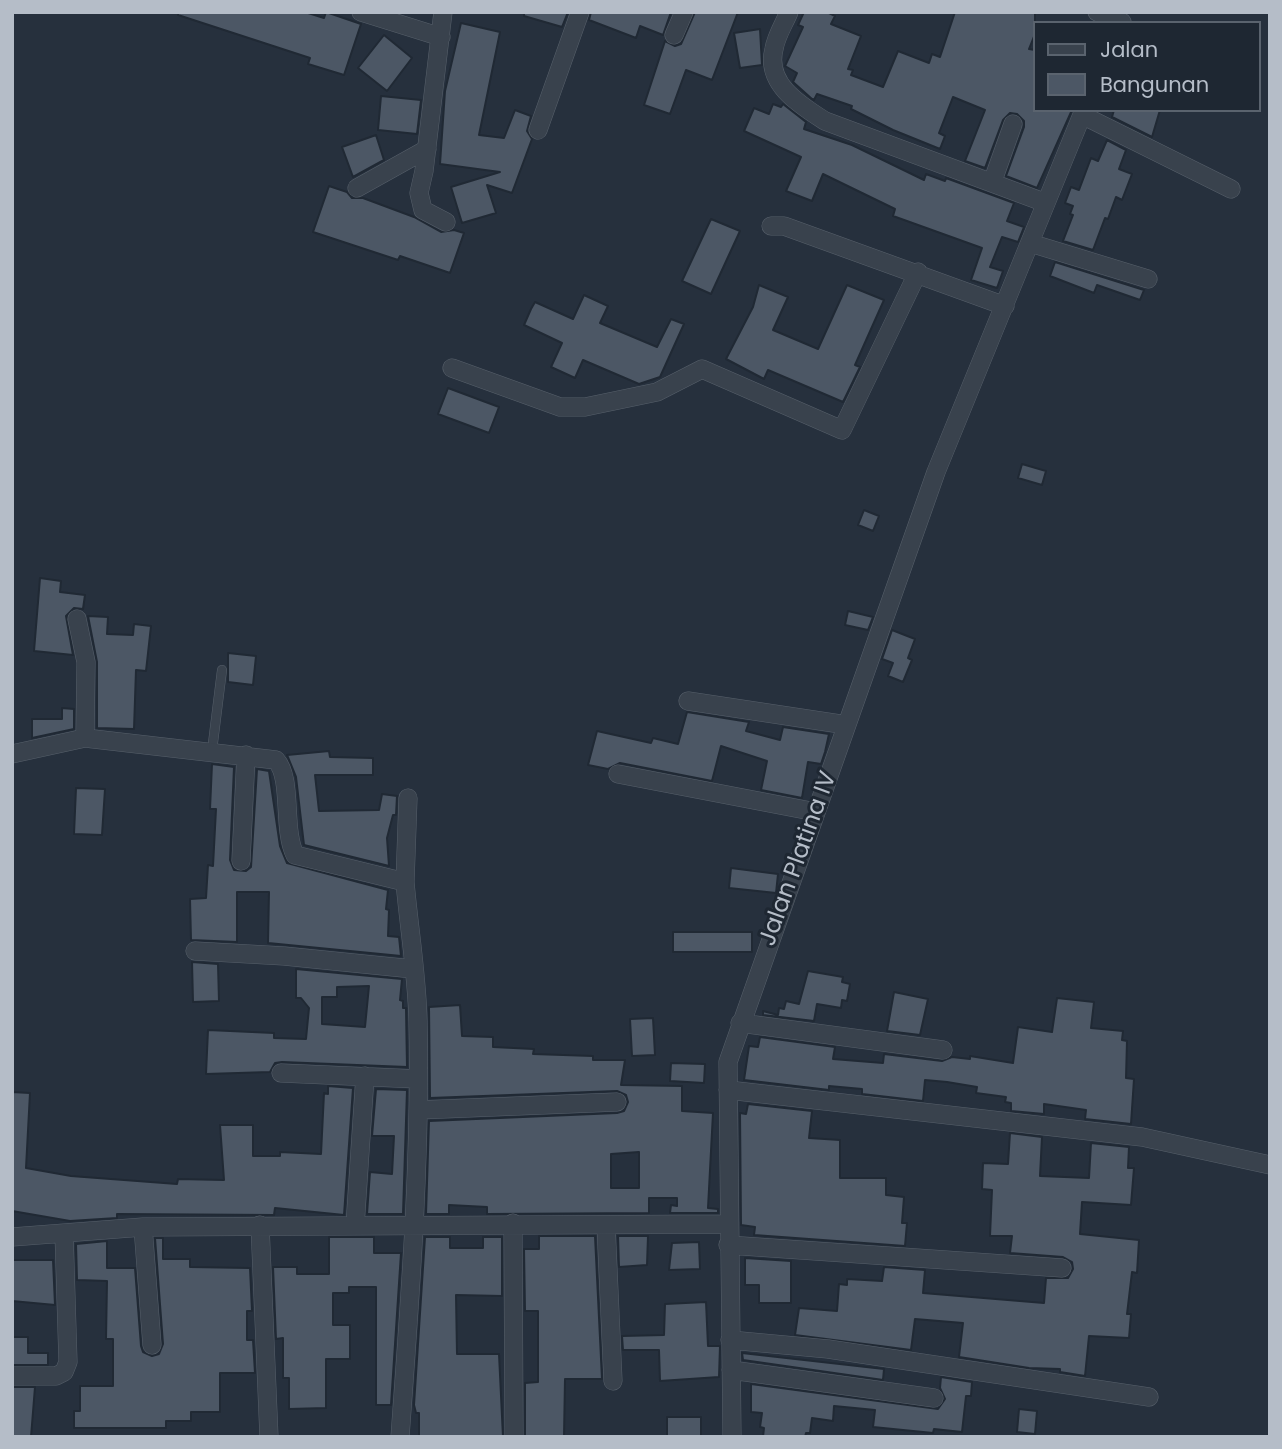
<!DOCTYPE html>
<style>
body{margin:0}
#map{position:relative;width:1282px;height:1449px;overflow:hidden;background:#26303d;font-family:Poppins,sans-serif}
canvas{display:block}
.frame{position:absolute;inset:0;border:14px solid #b5bdc8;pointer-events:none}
.legend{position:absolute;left:1033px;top:21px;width:228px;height:91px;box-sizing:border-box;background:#1e2732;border:2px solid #5a636e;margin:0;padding:9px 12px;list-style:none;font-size:21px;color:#b5bdc8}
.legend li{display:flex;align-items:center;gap:14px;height:35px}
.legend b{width:35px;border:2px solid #5a636e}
</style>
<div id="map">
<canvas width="1282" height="1449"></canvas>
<div class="frame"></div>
<ul class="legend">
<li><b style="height:9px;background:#39424d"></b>Jalan</li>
<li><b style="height:19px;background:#4c5765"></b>Bangunan</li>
</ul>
</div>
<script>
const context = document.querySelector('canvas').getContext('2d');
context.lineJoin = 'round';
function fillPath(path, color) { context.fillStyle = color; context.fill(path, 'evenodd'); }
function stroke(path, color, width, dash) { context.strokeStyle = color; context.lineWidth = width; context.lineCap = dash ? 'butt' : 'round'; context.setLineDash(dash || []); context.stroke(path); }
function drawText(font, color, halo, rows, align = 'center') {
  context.font = font + ' Poppins,sans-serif'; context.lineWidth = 6; context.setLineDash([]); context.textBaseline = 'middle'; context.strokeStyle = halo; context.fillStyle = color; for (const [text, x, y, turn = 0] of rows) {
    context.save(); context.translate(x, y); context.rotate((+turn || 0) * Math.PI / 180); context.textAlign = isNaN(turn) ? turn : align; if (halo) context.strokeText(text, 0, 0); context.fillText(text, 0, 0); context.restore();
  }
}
const building = new Path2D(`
 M 179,12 L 305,12 L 324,18 L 326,12 L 361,24 L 344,75 L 308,64 L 310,58 L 178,15 Z
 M 524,12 L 568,12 L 562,27 L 524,16 Z
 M 591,12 L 671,12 L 663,35 L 640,26 L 636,38 L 589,20 Z
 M 695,12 L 738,12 L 712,80 L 686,70 L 670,114 L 644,105 L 665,41 L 675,46 L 681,44 Z
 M 804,12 L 827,12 L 835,16 L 831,24 L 861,36 L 848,69 L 853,70 L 851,75 L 883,87 L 898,51 L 929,63 L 932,54 L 940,57 L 955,12 L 1035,12 L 1035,34 L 1029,49 L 1035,50 L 1035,110 L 1072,110 L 1037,188 L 1006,176 L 1024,127 L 1024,121 L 1017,114 L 1010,113 L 1003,120 L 985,168 L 965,161 L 985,110 L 953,97 L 939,133 L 945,136 L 940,149 L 893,130 L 851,109 L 852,106 L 817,94 L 814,100 L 812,99 L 793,82 L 797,73 L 785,66 L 803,27 L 798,25 Z
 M 461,23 L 500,32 L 479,135 L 504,138 L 515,110 L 531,116 L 527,131 L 532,139 L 512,193 L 487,185 L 496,213 L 462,223 L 451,187 L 500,172 L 440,164 L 445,91 Z
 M 760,29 L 762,65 L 740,68 L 734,33 Z
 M 384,35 L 412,58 L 387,91 L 358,68 Z
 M 381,96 L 421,100 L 417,134 L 378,130 Z
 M 773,104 L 781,107 L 783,104 L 806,122 L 804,129 L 852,145 L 924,180 L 926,174 L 945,181 L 946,178 L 1014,203 L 1007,221 L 1024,227 L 1018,242 L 1002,237 L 990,267 L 1003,271 L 997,288 L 971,280 L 982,248 L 893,216 L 895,209 L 823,174 L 812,201 L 786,191 L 801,157 L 744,131 L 754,108 L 769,114 Z
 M 1114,110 L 1160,110 L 1152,137 L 1112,117 Z
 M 376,135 L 384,160 L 353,177 L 342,147 Z
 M 1107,140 L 1126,150 L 1119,169 L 1132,174 L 1122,200 L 1116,197 L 1108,219 L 1105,218 L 1093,250 L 1063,241 L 1073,215 L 1070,214 L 1073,206 L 1065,203 L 1071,187 L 1079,190 L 1091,158 L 1098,161 Z
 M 329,186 L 347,192 L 352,198 L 363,198 L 414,217 L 441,232 L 454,230 L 464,233 L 450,273 L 400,256 L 398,260 L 313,232 Z
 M 711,219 L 740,231 L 711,294 L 682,281 Z
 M 1055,262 L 1144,290 L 1140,300 L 1097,285 L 1094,293 L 1050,276 Z
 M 759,285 L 788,297 L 773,330 L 818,349 L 847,285 L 884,300 L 855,365 L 860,367 L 843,402 L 768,370 L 764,379 L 726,359 L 753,307 Z
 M 584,295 L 608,306 L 600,323 L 657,347 L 671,319 L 684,324 L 660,377 L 639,384 L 583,360 L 575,378 L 551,367 L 562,343 L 524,325 L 531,309 L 535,302 L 573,319 Z
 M 448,388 L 499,407 L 489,433 L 438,414 Z
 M 1022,464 L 1046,471 L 1042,485 L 1018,478 Z
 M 864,510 L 879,516 L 873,531 L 858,525 Z
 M 40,578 L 61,581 L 60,592 L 85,595 L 83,609 L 74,608 L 66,616 L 73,655 L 34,651 Z
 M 848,611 L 873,617 L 868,630 L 845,625 Z
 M 88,616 L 108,617 L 107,634 L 133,635 L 134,624 L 151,626 L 146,671 L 136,670 L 134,729 L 97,728 L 97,662 Z
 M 892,630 L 915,639 L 908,658 L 912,660 L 903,682 L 888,676 L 893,663 L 882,659 Z
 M 228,653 L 256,656 L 253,685 L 228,682 Z
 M 62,708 L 74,709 L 74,729 L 32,738 L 32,719 L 62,719 Z
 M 687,712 L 749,722 L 746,731 L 780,740 L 783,727 L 829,734 L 825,752 L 821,764 L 808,762 L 802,798 L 761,790 L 767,761 L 721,746 L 712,781 L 620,763 L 608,769 L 588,765 L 597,731 L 651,743 L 653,738 L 678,744 Z
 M 329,751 L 330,757 L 373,758 L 373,775 L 315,775 L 319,811 L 379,810 L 382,794 L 397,796 L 396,815 L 393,815 L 387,838 L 389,866 L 304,845 L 296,777 L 287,755 Z
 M 212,764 L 234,767 L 230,860 L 234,870 L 246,871 L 251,867 L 257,769 L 269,771 L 280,846 L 287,863 L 388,890 L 386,909 L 389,910 L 388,936 L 399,937 L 401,956 L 268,943 L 269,892 L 237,892 L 237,942 L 191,940 L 190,899 L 206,898 L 208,865 L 213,866 L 216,809 L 210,809 Z
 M 76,788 L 105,789 L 102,835 L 74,834 Z
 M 731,868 L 778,874 L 776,893 L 729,888 Z
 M 673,932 L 752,932 L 752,952 L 673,952 Z
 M 192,962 L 218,964 L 219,1001 L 193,1002 Z
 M 296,969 L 402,979 L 400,1000 L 403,1001 L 403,1008 L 406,1008 L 407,1067 L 282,1062 L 275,1063 L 270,1072 L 206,1074 L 208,1030 L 274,1033 L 274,1038 L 306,1039 L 309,1008 L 301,998 L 296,998 ZM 369,986 L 365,1027 L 322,1024 L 322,997 L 337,997 L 337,987 Z
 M 808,971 L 843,977 L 842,982 L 850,984 L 847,1001 L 842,1000 L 841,1008 L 817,1004 L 814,1021 L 763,1015 L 763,1011 L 778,1015 L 779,1008 L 784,1009 L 786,1001 L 799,1004 Z
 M 894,992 L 928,999 L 920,1035 L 887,1031 Z
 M 1057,998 L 1094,1002 L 1091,1028 L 1123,1031 L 1122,1040 L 1127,1041 L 1126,1078 L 1134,1079 L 1131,1124 L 1085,1119 L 1086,1110 L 1044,1104 L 1044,1114 L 1011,1111 L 1011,1103 L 1005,1102 L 1006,1097 L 976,1093 L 977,1087 L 947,1082 L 925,1080 L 923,1101 L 862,1094 L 862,1089 L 829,1086 L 829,1090 L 744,1080 L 749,1046 L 758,1047 L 760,1037 L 835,1047 L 833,1059 L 883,1063 L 884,1054 L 942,1061 L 952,1057 L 970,1059 L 970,1056 L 1013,1063 L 1018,1027 L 1052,1032 Z
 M 460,1005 L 462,1036 L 493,1037 L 493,1047 L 534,1049 L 533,1054 L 593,1056 L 593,1060 L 625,1060 L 621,1085 L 682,1086 L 682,1111 L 713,1113 L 708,1208 L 718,1209 L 718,1213 L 670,1213 L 671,1205 L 677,1206 L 677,1198 L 649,1198 L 649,1213 L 487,1214 L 487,1207 L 449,1205 L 449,1214 L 426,1214 L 429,1121 L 617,1113 L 624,1111 L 628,1102 L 626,1095 L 617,1091 L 430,1098 L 429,1007 ZM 639,1152 L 639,1188 L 611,1188 L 611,1154 Z
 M 653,1018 L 655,1055 L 632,1056 L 630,1019 Z
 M 671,1063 L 705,1064 L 704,1083 L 670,1081 Z
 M 328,1086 L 353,1088 L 344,1215 L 275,1208 L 274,1215 L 117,1214 L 117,1218 L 70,1221 L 12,1211 L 12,1092 L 30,1093 L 26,1168 L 71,1176 L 177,1184 L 178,1179 L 224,1180 L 220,1125 L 253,1125 L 253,1156 L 280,1156 L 280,1152 L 321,1154 L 324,1093 L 328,1094 Z
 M 376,1089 L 407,1090 L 403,1214 L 367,1214 L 370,1172 L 392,1174 L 394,1136 L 372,1136 Z
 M 748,1104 L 812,1111 L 809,1138 L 840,1140 L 840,1178 L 886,1178 L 886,1195 L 904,1197 L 902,1223 L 907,1223 L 905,1246 L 754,1235 L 755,1227 L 741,1225 L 740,1113 L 746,1114 Z
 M 1010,1133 L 1042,1137 L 1040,1176 L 1089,1178 L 1091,1143 L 1129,1147 L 1128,1168 L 1134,1168 L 1131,1205 L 1082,1202 L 1080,1234 L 1139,1240 L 1137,1273 L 1132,1272 L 1127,1314 L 1131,1314 L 1129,1338 L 1089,1336 L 1085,1376 L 1060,1372 L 1060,1369 L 1029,1368 L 959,1357 L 963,1323 L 915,1319 L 911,1350 L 795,1335 L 799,1308 L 837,1311 L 839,1284 L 847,1285 L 847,1279 L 882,1281 L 884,1267 L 925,1270 L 923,1293 L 1044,1303 L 1046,1278 L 1068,1278 L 1073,1269 L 1072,1262 L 1063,1257 L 1010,1253 L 1012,1236 L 990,1236 L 992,1190 L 982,1189 L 983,1163 L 1008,1164 Z
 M 539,1236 L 595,1236 L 602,1379 L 565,1379 L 564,1437 L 525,1437 L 525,1383 L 538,1382 L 538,1311 L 525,1311 L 524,1249 L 539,1249 Z
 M 618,1236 L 648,1236 L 647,1265 L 619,1267 Z
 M 329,1237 L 374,1237 L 374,1253 L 401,1253 L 391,1405 L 376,1405 L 376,1287 L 349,1287 L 349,1293 L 333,1293 L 333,1325 L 350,1325 L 350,1359 L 326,1359 L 326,1408 L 289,1409 L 289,1378 L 283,1378 L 283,1338 L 276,1339 L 273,1267 L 297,1267 L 297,1274 L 329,1274 Z
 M 425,1237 L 450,1237 L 450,1248 L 483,1248 L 483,1237 L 502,1237 L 502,1296 L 456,1295 L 457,1354 L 499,1354 L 503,1437 L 419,1437 L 419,1413 L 416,1413 L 414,1405 Z
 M 155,1238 L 163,1238 L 163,1259 L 190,1259 L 190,1267 L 250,1268 L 252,1311 L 247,1311 L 247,1340 L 253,1340 L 255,1373 L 220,1373 L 220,1412 L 191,1412 L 191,1421 L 166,1421 L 166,1428 L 74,1428 L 74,1411 L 80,1411 L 80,1386 L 113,1386 L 113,1339 L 106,1339 L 107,1281 L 77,1280 L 76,1244 L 107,1241 L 107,1268 L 135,1268 L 141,1346 L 143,1352 L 152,1356 L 159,1354 L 163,1344 Z
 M 699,1242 L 700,1269 L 669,1270 L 672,1243 Z
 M 745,1258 L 791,1261 L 791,1303 L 759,1303 L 759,1285 L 745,1285 Z
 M 12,1260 L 53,1260 L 55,1305 L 12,1301 Z
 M 706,1302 L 708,1346 L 720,1346 L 719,1377 L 660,1381 L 659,1350 L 623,1350 L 622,1336 L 664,1335 L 665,1304 Z
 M 12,1337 L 28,1337 L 28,1353 L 48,1353 L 48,1365 L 12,1365 Z
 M 742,1353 L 884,1369 L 883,1380 L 743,1360 Z
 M 941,1377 L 972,1382 L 971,1396 L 966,1396 L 962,1432 L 934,1429 L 933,1433 L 873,1427 L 875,1410 L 834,1406 L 833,1421 L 812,1418 L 810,1433 L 806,1433 L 805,1437 L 763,1437 L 764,1428 L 760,1427 L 762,1413 L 751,1412 L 751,1384 L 938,1409 L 945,1399 L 940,1388 Z
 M 12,1387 L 35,1387 L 31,1437 L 12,1437 Z
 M 1019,1409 L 1037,1411 L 1035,1434 L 1017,1432 Z
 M 667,1417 L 701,1417 L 701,1437 L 667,1437 Z`);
const lane = new Path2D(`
 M 212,751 L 222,670`);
const street = new Path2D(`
 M 361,12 L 441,37
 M 443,12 L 424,171 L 419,193 L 423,210 L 446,222
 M 789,12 C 784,24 776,36 774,49 C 765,84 800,105 825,121 L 1046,203
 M 1097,12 L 1122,22
 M 674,35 L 684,12
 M 1082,115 L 1231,189
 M 538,130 L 580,12
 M 992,183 L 1013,124
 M 357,188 L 427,149
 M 771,226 L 784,226 L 1005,306
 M 1030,243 L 1148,279
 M 452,368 L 560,407 L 585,407 L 657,392 L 702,369 L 842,430 L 918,272
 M 688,701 L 847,725
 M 85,738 L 276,760 C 293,779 282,828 295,855 L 405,882 C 409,928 417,975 418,1021 C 421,1159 410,1298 400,1437
 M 12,754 L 85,738 L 86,662 L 77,619
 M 618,774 L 816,812
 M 241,861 L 246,755
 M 405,882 L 408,798
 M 195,951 L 284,956 L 413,969
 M 740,1023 L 943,1050
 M 281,1073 L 418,1079
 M 728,1090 L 1142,1137 L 1270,1165
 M 418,1110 L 617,1102
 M 513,1223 L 514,1437
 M 260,1225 L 269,1437
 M 606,1225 L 613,1381
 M 355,1226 L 365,1076
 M 143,1227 L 152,1345
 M 12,1237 L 143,1227 L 728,1224
 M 728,1245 L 1062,1268
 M 730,1340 L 828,1349 L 1149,1397
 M 731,1370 L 934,1398
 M 12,1376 L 56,1376 L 64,1372 L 68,1362 L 64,1233
 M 732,1437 L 728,1062 L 936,472 L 1084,110`);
const streetNames = [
 ["Jalan Platina IV",799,859,-70]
];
fillPath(building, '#4c5765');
stroke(building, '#202934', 2);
stroke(lane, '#57606b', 10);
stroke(street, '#57606b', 19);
stroke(lane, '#39424d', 9);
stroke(street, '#39424d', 18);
drawText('24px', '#b5bdc8', '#1e2732', streetNames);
</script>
